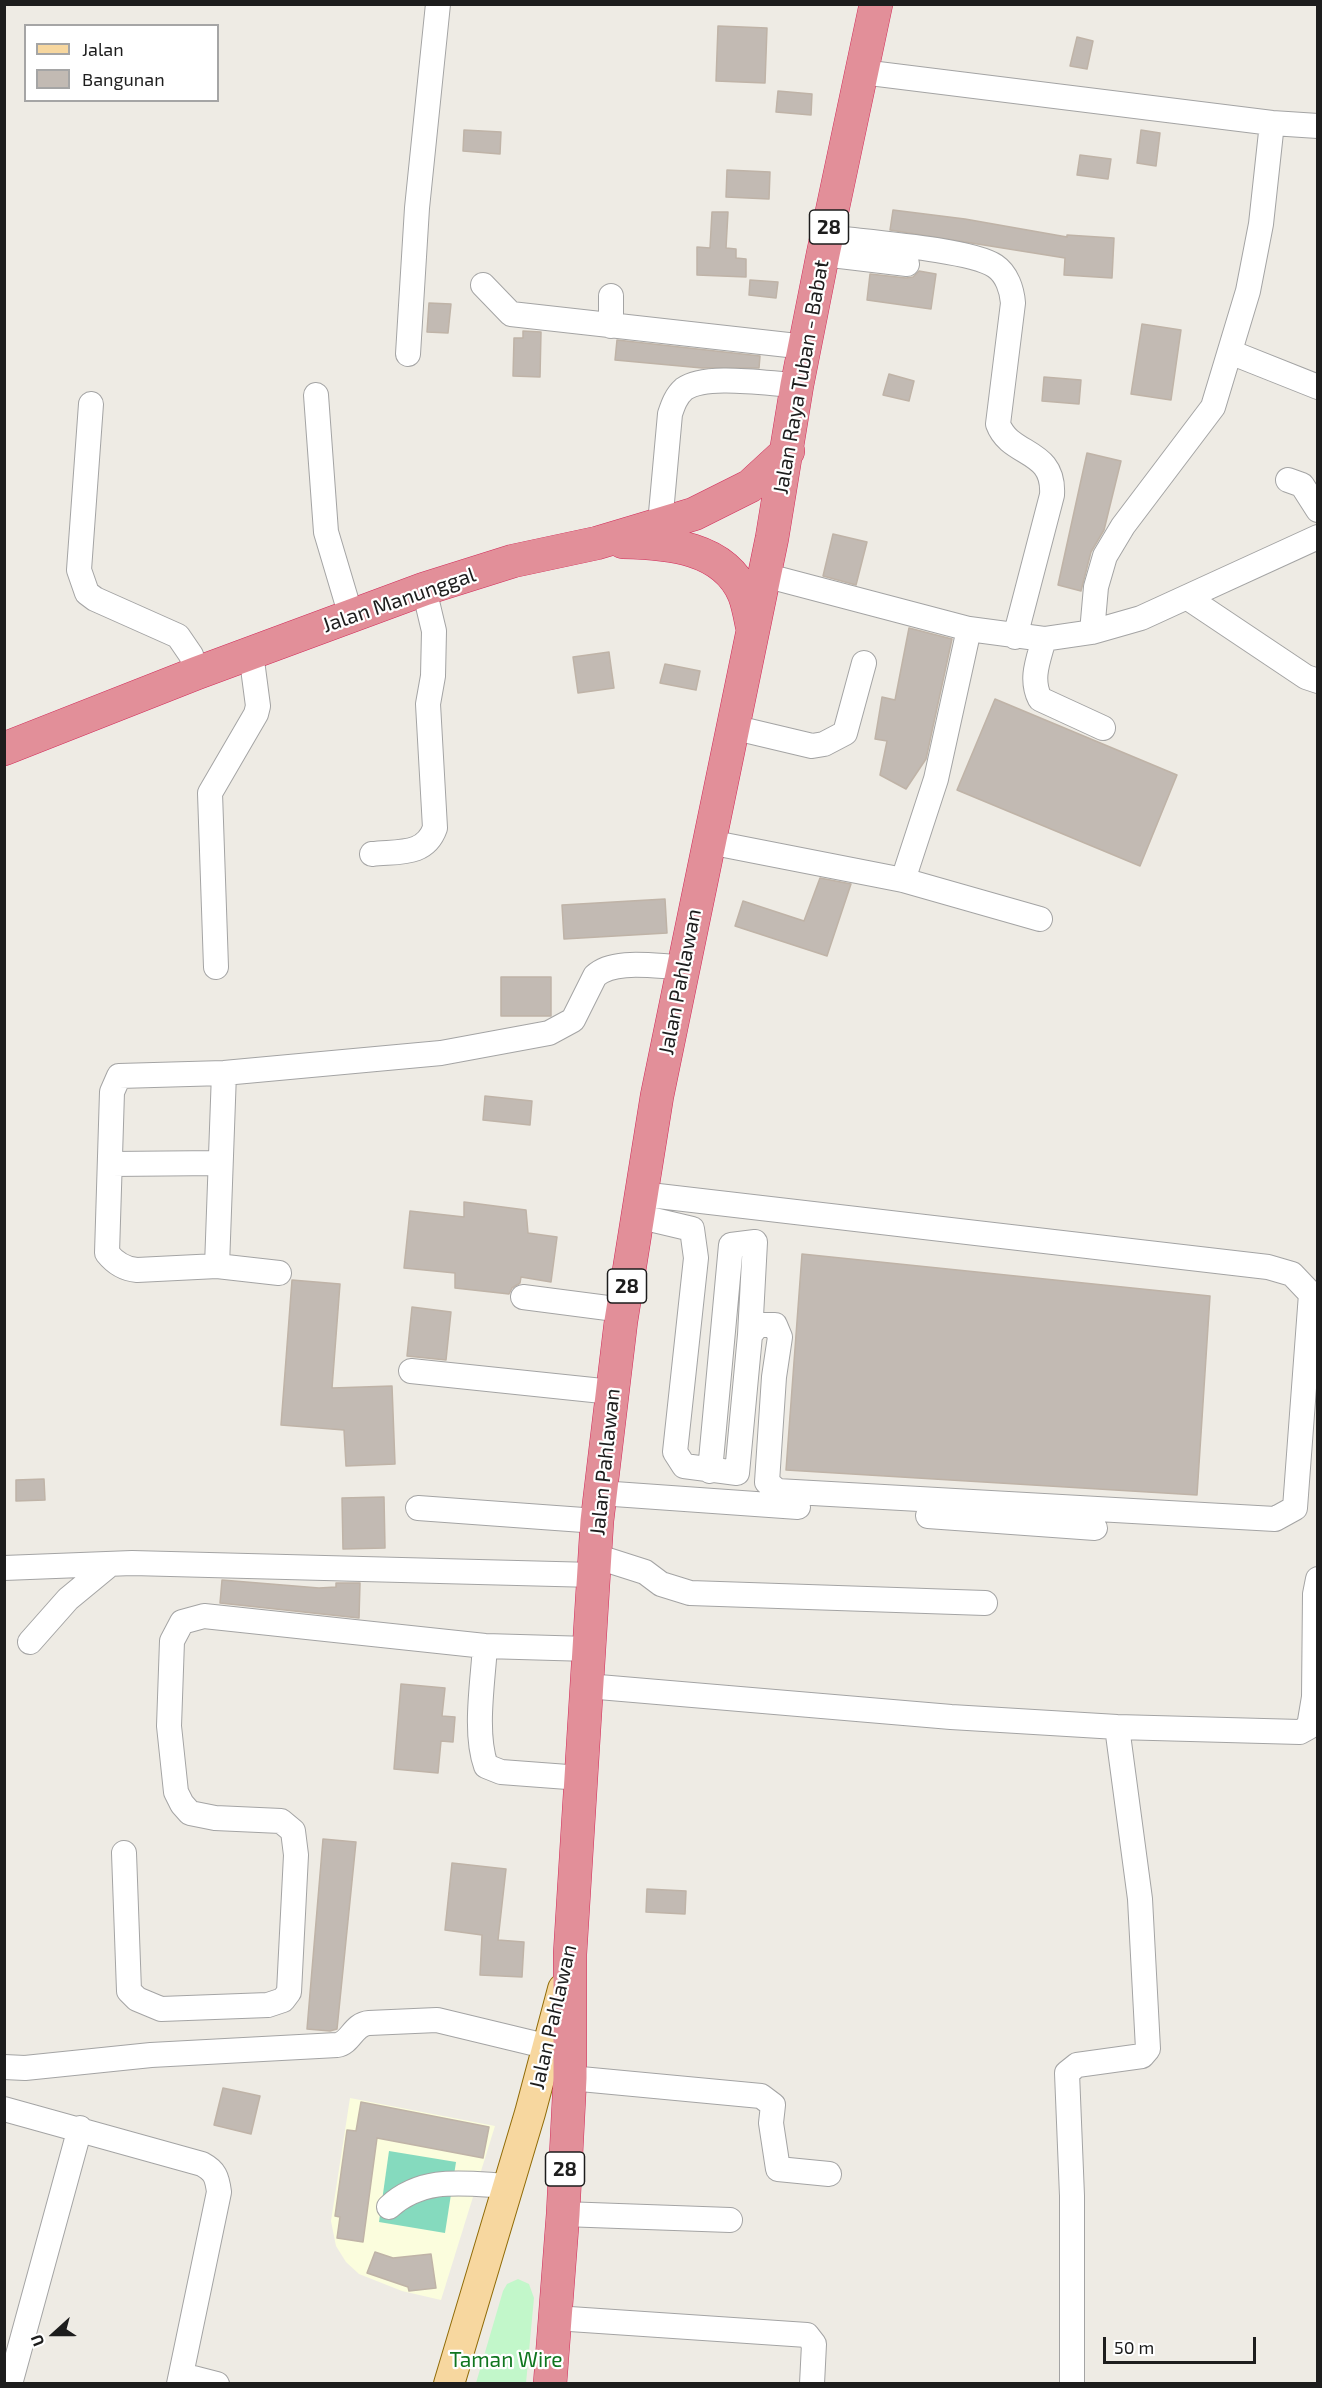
<!DOCTYPE html>
<style>
body{margin:0}
#map{position:relative;width:1322px;height:2388px;overflow:hidden;background:#eeebe4;font-family:"Exo 2",sans-serif}
canvas{display:block}
.frame{position:absolute;inset:0;border:6px solid #1d1d1d;pointer-events:none}
.legend{position:absolute;left:24px;top:24px;width:195px;height:78px;box-sizing:border-box;background:#fff;border:2px solid #a5a5a5;margin:0;padding:8px 10px;list-style:none;font-size:18px;color:#1d1d1d}
.legend li{display:flex;align-items:center;gap:12px;height:30px}
.legend b{width:30px;border:2px solid #a5a5a5}
.north{position:absolute;left:24px;top:2304px;width:60px;height:60px;-webkit-text-stroke:4px #fff;paint-order:stroke;rotate:249deg;font-size:16px;font-weight:700;line-height:24px;text-align:center;color:#1d1d1d}
.north::after{content:'';display:block;margin:auto;width:21px;height:27px;background:#1d1d1d;clip-path:polygon(50% 0,100% 100%,50% 72%,0 100%)}
.scale{position:absolute;left:1103px;top:2337px;width:153px;height:27px;box-sizing:border-box;border:3px solid #1d1d1d;border-top:0;padding-left:8px;font-size:18px;line-height:21px;white-space:nowrap;color:#1d1d1d;-webkit-text-stroke:4px #fff;paint-order:stroke}
</style>
<div id="map">
<canvas width="1322" height="2388"></canvas>
<div class="frame"></div>
<ul class="legend">
<li><b style="height:8px;background:#f7d79f"></b>Jalan</li>
<li><b style="height:16px;background:#c2bab3"></b>Bangunan</li>
</ul>
<div class="north">U</div>
<div class="scale">50 m</div>
</div>
<script>
const context = document.querySelector('canvas').getContext('2d');
context.lineJoin = 'round';
function fillPath(path, color) { context.fillStyle = color; context.fill(path, 'evenodd'); }
function stroke(path, color, width, dash) { context.strokeStyle = color; context.lineWidth = width; context.lineCap = dash ? 'butt' : 'round'; context.setLineDash(dash || []); context.stroke(path); }
function drawText(font, color, halo, rows, align = 'center') {
  context.font = font + ' "Exo 2",sans-serif'; context.lineWidth = 4.5; context.setLineDash([]); context.textBaseline = 'middle'; context.strokeStyle = halo; context.fillStyle = color; for (const [text, x, y, turn = 0] of rows) {
    context.save(); context.translate(x, y); context.rotate((+turn || 0) * Math.PI / 180); context.textAlign = isNaN(turn) ? turn : align; if (halo) context.strokeText(text, 0, 0); context.fillText(text, 0, 0); context.restore();
  }
}
const education = new Path2D(`
 M 350,2098 L 495,2126 L 441,2300 L 402,2291 L 359,2274 L 346,2262 L 336,2246 L 331,2221 Z`);
const park = new Path2D(`
 M 518,2279 L 529,2284 L 534,2298 L 526,2383 L 476,2383 L 503,2291 L 507,2284 Z`);
const pitch = new Path2D(`
 M 389,2151 L 456,2162 L 445,2233 L 379,2222 Z`);
const building = new Path2D(`
 M 718,26 L 767,28 L 765,83 L 716,81 Z
 M 1077,37 L 1093,41 L 1087,69 L 1070,66 Z
 M 778,91 L 812,94 L 811,115 L 776,112 Z
 M 464,130 L 501,132 L 500,154 L 463,151 Z
 M 1141,130 L 1160,133 L 1156,166 L 1137,163 Z
 M 1080,155 L 1111,159 L 1108,179 L 1077,175 Z
 M 727,170 L 770,172 L 769,199 L 726,197 Z
 M 893,210 L 965,219 L 1067,237 L 1067,235 L 1114,238 L 1112,278 L 1064,275 L 1065,258 L 890,230 Z
 M 712,212 L 728,212 L 726,248 L 736,249 L 736,258 L 746,259 L 746,277 L 697,275 L 697,247 L 710,248 Z
 M 919,271 L 936,274 L 931,309 L 867,300 L 870,274 L 906,278 L 913,277 Z
 M 750,280 L 778,282 L 776,298 L 749,295 Z
 M 429,303 L 451,304 L 448,333 L 427,332 Z
 M 1142,324 L 1181,330 L 1171,400 L 1131,394 Z
 M 523,331 L 541,332 L 540,377 L 513,376 L 514,338 L 523,338 Z
 M 617,340 L 760,356 L 759,368 L 702,368 L 615,360 Z
 M 889,374 L 914,381 L 909,401 L 883,395 Z
 M 1044,377 L 1081,380 L 1079,404 L 1042,401 Z
 M 1087,453 L 1121,461 L 1104,530 L 1091,552 L 1081,591 L 1058,585 Z
 M 833,534 L 867,542 L 856,585 L 823,576 Z
 M 909,628 L 952,639 L 926,759 L 906,789 L 880,775 L 887,741 L 875,739 L 882,697 L 895,700 Z
 M 609,652 L 614,688 L 578,693 L 573,657 Z
 M 665,664 L 700,671 L 696,690 L 660,683 Z
 M 995,699 L 1177,775 L 1140,866 L 957,790 Z
 M 820,878 L 851,884 L 827,956 L 735,926 L 743,901 L 804,921 Z
 M 665,899 L 667,933 L 564,939 L 562,905 Z
 M 501,977 L 551,977 L 551,1016 L 501,1016 Z
 M 485,1096 L 532,1101 L 530,1125 L 483,1120 Z
 M 464,1202 L 526,1210 L 528,1233 L 557,1237 L 551,1282 L 521,1277 L 520,1283 L 512,1288 L 509,1294 L 455,1288 L 455,1273 L 404,1268 L 410,1211 L 464,1217 Z
 M 802,1254 L 1210,1296 L 1197,1495 L 786,1470 Z
 M 292,1280 L 340,1284 L 332,1388 L 392,1386 L 395,1464 L 346,1466 L 344,1430 L 281,1425 Z
 M 412,1307 L 451,1312 L 446,1360 L 407,1356 Z
 M 44,1479 L 45,1500 L 16,1501 L 16,1480 Z
 M 384,1497 L 385,1548 L 343,1549 L 342,1498 Z
 M 222,1580 L 319,1588 L 336,1587 L 336,1583 L 360,1583 L 359,1618 L 220,1603 Z
 M 401,1684 L 445,1688 L 442,1716 L 455,1717 L 453,1742 L 441,1741 L 438,1773 L 394,1769 Z
 M 323,1839 L 356,1842 L 337,2029 L 330,2031 L 307,2029 Z
 M 452,1863 L 506,1869 L 498,1940 L 524,1942 L 522,1977 L 480,1975 L 482,1935 L 445,1930 Z
 M 647,1889 L 686,1891 L 685,1914 L 646,1912 Z
 M 223,2088 L 260,2096 L 251,2134 L 214,2125 Z
 M 361,2102 L 489,2127 L 483,2158 L 377,2138 L 363,2242 L 337,2238 L 340,2217 L 335,2216 L 347,2130 L 356,2131 Z
 M 375,2252 L 393,2258 L 431,2254 L 436,2288 L 409,2291 L 408,2287 L 367,2273 Z`);
const minor = new Path2D(`
 M 862,72 L 1272,123 L 1318,126
 M 827,237 C 864,242 969,249 995,266 C 1007,274 1012,290 1013,303 L 998,424 C 1010,457 1055,448 1052,495 L 1015,637
 M 823,254 L 907,264
 M 483,285 L 511,314 L 806,347
 M 611,326 L 611,296
 M 1230,352 L 1318,387
 M 408,354 L 417,208 L 438,4
 M 316,395 L 326,532 L 351,616
 M 91,404 L 79,570 L 87,593 L 95,599 L 178,636 L 191,655 L 197,673
 M 1288,480 L 1302,485 L 1318,510
 M 660,524 L 670,414 C 673,405 676,396 684,389 C 706,373 769,384 797,385
 M 764,575 L 969,629 L 1044,639 L 1092,632 L 1141,618 L 1318,537
 M 1188,598 L 1306,677 L 1318,681
 M 1092,632 L 1096,587 L 1105,556 L 1123,526 L 1213,407 L 1248,291 L 1261,224 L 1272,123
 M 1044,639 C 1038,661 1030,679 1040,699 L 1103,728
 M 732,727 L 812,746 L 824,744 L 845,733 L 864,663
 M 709,842 L 903,880 L 1040,919
 M 372,854 C 399,851 425,856 435,828 L 428,704 L 433,676 L 434,631 L 424,589
 M 903,880 L 936,779 L 969,629
 M 216,967 L 210,793 L 256,714 L 258,706 L 251,653
 M 111,1164 L 220,1163
 M 641,1194 L 1268,1267 L 1292,1274 L 1311,1294 L 1295,1508 L 1275,1519 L 777,1491 L 767,1482 L 774,1377 L 780,1337 L 775,1325 L 758,1325 L 750,1335
 M 637,1216 L 692,1229 L 696,1258 L 675,1452 L 684,1466 L 737,1473 L 750,1335 L 755,1242 L 731,1245 L 710,1471
 M 217,1266 L 224,1073
 M 279,1273 L 217,1266 L 137,1270 C 124,1269 115,1263 107,1253 L 112,1092 L 119,1076 L 224,1073 L 441,1053 L 549,1033 L 573,1020 L 595,976 C 614,958 658,967 683,967
 M 523,1297 L 623,1310
 M 411,1371 L 612,1392
 M 600,1493 L 798,1507
 M 418,1508 L 597,1521
 M 928,1516 L 1095,1528
 M 595,1556 L 645,1572 L 661,1584 L 690,1593 L 985,1603
 M 4,1568 L 132,1563 L 594,1575
 M 30,1642 L 68,1599 L 108,1566
 M 485,1646 C 483,1681 474,1733 486,1766 L 501,1772 L 581,1778
 M 587,1686 L 951,1717 L 1117,1727 L 1300,1732 L 1309,1727 L 1314,1697 L 1315,1594 L 1318,1579
 M 124,1853 L 129,1991 L 137,1999 L 161,2009 L 268,2005 L 283,2000 L 289,1992 L 296,1855 L 293,1831 L 281,1821 L 215,1818 L 190,1813 L 182,1804 L 176,1792 L 169,1726 L 172,1641 L 182,1622 L 204,1616 L 485,1646 L 589,1649
 M 4,2067 L 25,2068 L 151,2055 L 337,2045 C 351,2043 353,2024 369,2023 L 437,2020 L 549,2047
 M 570,2078 L 761,2096 L 773,2105 L 771,2123 L 778,2169 L 829,2174
 M 4,2109 L 202,2164 C 215,2171 217,2177 219,2192 L 179,2384
 M 389,2207 C 424,2175 466,2184 509,2186
 M 563,2214 L 730,2220
 M 555,2318 L 807,2335 L 814,2344 L 812,2384
 M 182,2375 L 217,2384
 M 10,2384 L 80,2128
 M 1072,2384 L 1072,2196 L 1067,2073 L 1077,2065 L 1142,2056 L 1148,2049 L 1140,1899 L 1117,1727`);
const major = new Path2D(`
 M 449,2384 L 530,2113 L 563,1989`);
const highway = new Path2D(`
 M 623,542 C 668,543 724,547 744,594 C 748,604 750,616 752,626
 M 4,749 L 197,673 L 424,589 L 513,561 L 597,543 L 694,514 L 750,486 L 788,451
 M 550,2384 L 563,2214 L 570,2078 L 570,1954 L 597,1521 L 621,1321 L 657,1096 L 772,538 L 797,385 L 823,254 L 876,4`);
const shields = [
 [829,227,39],
 [627,1286,39],
 [565,2169,39]
];
const shieldNames = [
 ["28",829,227],
 ["28",627,1286],
 ["28",565,2169]
];
const streetNames = [
 ["Jalan Raya Tuban - Babat",801,377,-80],
 ["Jalan Manunggal",399,600,-19],
 ["Jalan Pahlawan",680,982,-79],
 ["Jalan Pahlawan",605,1462,-84],
 ["Jalan Pahlawan",553,2017,-77]
];
const parkNames = [
 ["Taman Wire",506,2360]
];
fillPath(education, '#fbfddd');
fillPath(park, '#c2f7ca');
fillPath(pitch, '#85dabe');
fillPath(building, '#c2bab3');
stroke(building, '#bfb3a7', 1.5);
stroke(minor, '#a4a4a4', 26);
stroke(major, '#906b07', 32);
stroke(highway, '#d12c5a', 34);
stroke(minor, '#fff', 24);
stroke(major, '#f7d79f', 30);
stroke(highway, '#e28f99', 33);
for (const [x, y, w] of shields) { const box = new Path2D(); box.roundRect(x - w / 2, y - 17, w, 34, 4.5); context.fillStyle = '#fff'; context.fill(box); stroke(box, '#1d1d1d', 1.5); }
drawText('bold 20px', '#1d1d1d', null, shieldNames);
drawText('21px', '#1d1d1d', '#fff', streetNames);
drawText('21px', '#10761f', '#fff', parkNames);
</script>
